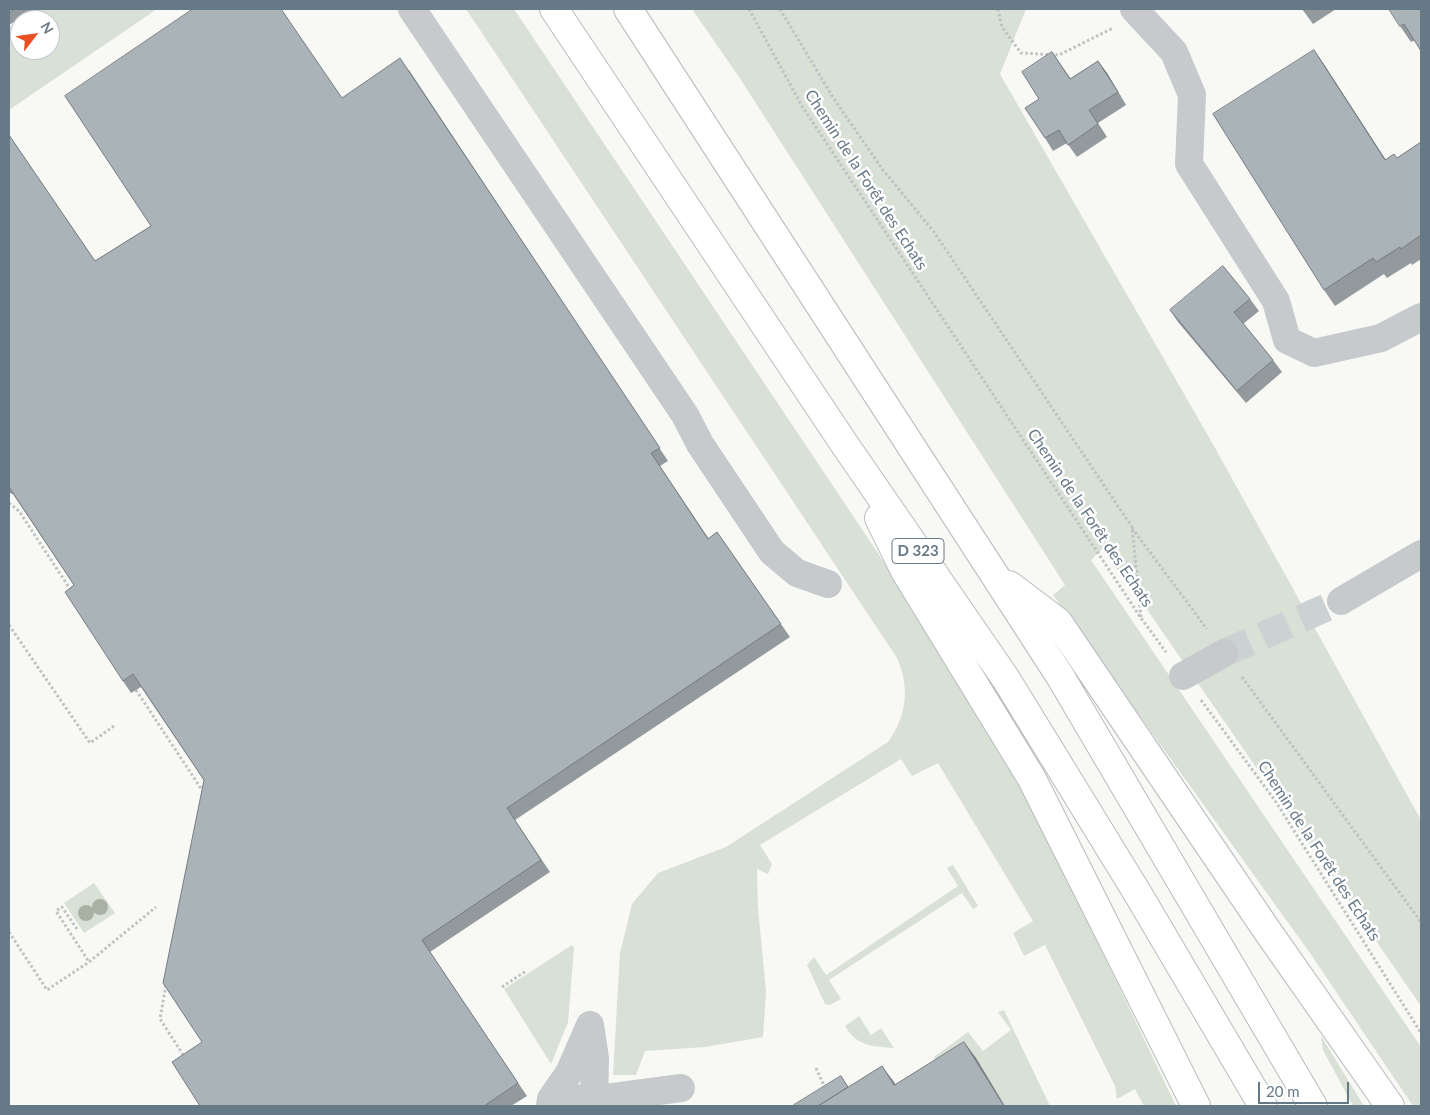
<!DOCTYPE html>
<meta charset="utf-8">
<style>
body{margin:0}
#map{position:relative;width:1430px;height:1115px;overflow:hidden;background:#f8f8f5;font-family:Lato,sans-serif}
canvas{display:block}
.frame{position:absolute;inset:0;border:10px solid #667987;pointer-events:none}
.north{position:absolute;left:10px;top:10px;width:50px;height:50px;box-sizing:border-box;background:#fff;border:1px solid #c2c9cf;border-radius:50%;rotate:60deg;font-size:14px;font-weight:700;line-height:20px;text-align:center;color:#667987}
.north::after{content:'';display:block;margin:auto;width:18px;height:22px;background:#ea4f23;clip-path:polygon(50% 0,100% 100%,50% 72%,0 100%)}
.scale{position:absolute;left:1258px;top:1082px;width:91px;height:22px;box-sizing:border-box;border:2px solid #667987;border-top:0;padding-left:6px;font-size:15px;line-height:18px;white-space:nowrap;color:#667987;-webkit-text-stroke:4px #fff;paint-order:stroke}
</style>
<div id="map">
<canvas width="1430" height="1115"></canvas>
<div class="frame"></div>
<div class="north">N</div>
<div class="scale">20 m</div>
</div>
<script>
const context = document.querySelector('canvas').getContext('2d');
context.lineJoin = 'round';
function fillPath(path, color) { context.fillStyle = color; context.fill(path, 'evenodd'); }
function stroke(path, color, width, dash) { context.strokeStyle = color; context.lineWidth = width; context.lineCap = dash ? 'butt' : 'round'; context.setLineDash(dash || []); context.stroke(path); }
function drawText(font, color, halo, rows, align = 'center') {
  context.font = font + ' Lato,sans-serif'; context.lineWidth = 5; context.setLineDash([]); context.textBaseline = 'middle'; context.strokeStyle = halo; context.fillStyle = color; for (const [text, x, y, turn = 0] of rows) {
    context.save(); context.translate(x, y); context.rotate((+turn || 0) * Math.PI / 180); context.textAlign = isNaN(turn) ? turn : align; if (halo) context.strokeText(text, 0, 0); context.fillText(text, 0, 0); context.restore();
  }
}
const green = new Path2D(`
 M 37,9 L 157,9 L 9,110 L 9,25 L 11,26 ZM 20,20 L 50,20 L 50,50 L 20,50 Z
 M 466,9 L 514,9 L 942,649 L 1020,780 L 1176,1106 L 1144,1106 L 1135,1089 L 1117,1099 L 1115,1086 L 1045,945 L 1024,956 L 1013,933 L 1033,921 L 938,763 L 912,776 L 901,759 L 760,845 L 772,864 L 768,874 L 757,869 L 758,907 L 766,992 L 763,1037 L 705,1047 L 645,1051 L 636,1075 L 613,1075 L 620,953 L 632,904 L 658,873 L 726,847 L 888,742 C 907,715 910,688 897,658 Z
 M 692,9 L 1026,9 L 1000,74 L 1214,446 L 1421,820 L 1421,1006 L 1148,611 L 1102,549 L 1091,560 L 1421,1047 L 1421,1106 L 1413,1106 L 1312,956 L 1053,595 L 1065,585 L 741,80 Z
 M 953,865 L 978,906 L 973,909 L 962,893 L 829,980 L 841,999 L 830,1005 L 825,1004 L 807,965 L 814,957 L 826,975 L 835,969 L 958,886 L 947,868 Z
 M 94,883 L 115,913 L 84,933 L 64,903 Z
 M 572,945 L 574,948 L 568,1022 L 551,1064 L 504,989 Z
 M 1004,1010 L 1050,1106 L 1005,1106 L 976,1059 L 945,1077 L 934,1057 L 968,1032 L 983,1051 L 1011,1030 L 998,1012 Z
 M 859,1016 L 871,1035 L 881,1028 L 894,1048 C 871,1046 858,1047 845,1026 Z
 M 1321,1036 L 1364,1106 L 1353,1106 L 1323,1050 Z`);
const minorTunnel = new Path2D(`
 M 1224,653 L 1341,601`);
const path = new Path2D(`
 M 749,9 L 802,106 L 1141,618 L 1166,652
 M 780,9 L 834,99 L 883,170 L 934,232 L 1132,527 L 1141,617
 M 998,9 L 1002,27 L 1021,53 L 1059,55 L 1113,28
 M 9,503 L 19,511 L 72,592
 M 1132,528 L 1207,629
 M 9,625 L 90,743 L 114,726
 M 1242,677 L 1421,922
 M 136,690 L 204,793
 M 1201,700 L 1276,802 L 1421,1033
 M 77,929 L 62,907 L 56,911 L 89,962
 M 9,932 L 47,990 L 89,962 L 156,907
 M 166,985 L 160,1019 L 184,1056
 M 502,987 L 526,971
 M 816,1068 L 826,1090`);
const minor = new Path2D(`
 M 412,9 L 685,415 L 700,444 L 772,552 L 797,573 L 828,584
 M 1134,9 L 1174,52 L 1192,95 L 1189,164 L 1276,301 L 1287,340 L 1314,353 L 1381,338 L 1421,317
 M 1341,601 L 1421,554
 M 1183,676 L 1224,653
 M 590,1025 L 595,1058 L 594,1106
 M 551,1099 L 606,1098 L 681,1088
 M 550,1106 L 551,1099 L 569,1073 L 590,1025`);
const highway = new Path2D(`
 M 554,9 L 843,442 L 1006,679 L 1138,894 L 1263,1106
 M 628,9 L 1060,676 L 1313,1106
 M 879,518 L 905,571 L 1032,779 L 1196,1106
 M 1009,585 L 1058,622 L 1266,929 L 1390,1106`);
const trees = [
 [100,907],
 [86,913]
];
const wall = new Path2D(`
 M 9,9 L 35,9 L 9,25 Z
 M 1302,9 L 1336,9 L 1313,24 Z
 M 1421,9 L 1415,40 L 1411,42 L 1400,26 Z
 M 1314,50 L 1325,66 L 1386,160 L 1397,158 L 1421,142 L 1421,259 L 1412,265 L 1411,263 L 1387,278 L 1384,274 L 1335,306 L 1324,290 Z
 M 1052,52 L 1071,79 L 1098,61 L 1107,73 L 1126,105 L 1098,123 L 1107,137 L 1077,157 L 1067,143 L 1053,151 L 1045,138 L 1039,99 Z
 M 409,70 L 668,461 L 660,466 L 709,539 L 717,532 L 790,637 L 515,820 L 550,872 L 430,952 L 527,1096 L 511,1106 L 200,1106 L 202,1042 L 204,780 L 141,687 L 131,693 L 123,681 L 74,585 L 13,494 L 9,493 L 9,135 L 95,261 L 151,226 L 342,98 Z
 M 1250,299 L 1259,311 L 1243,324 L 1273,360 L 1282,372 L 1246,403 L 1178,322 L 1170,310 Z`);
const shadedWall = new Path2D(`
 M 1314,50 L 1325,66 L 1396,176 L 1385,160 Z
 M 1098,61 L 1107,73 L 1126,105 L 1118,92 Z
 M 964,1042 L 976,1058 L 1005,1106 L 1004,1106 Z
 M 882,1066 L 894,1082 L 905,1101 L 894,1085 Z`);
const building = new Path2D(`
 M 9,9 L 15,9 L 9,13 Z
 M 193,9 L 281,9 L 342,98 L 400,58 L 660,448 L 651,453 L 708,539 L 717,532 L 781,624 L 507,808 L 541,860 L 422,940 L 518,1083 L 484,1106 L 200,1106 L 172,1062 L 202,1042 L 163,983 L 204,780 L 133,674 L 123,681 L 65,592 L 74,585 L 9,487 L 9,135 L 95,261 L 151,226 L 65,96 Z
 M 1389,9 L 1421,9 L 1421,51 L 1404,24 L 1400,26 Z
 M 1314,50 L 1385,160 L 1394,154 L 1397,158 L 1421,142 L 1421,235 L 1401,249 L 1400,247 L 1376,262 L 1373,258 L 1324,290 L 1213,114 Z
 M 1052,52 L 1070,79 L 1098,61 L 1118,92 L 1089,110 L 1098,124 L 1068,145 L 1059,130 L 1045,138 L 1025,108 L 1039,99 L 1022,72 Z
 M 1223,266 L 1250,299 L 1234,312 L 1273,360 L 1237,391 L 1170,310 Z
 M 964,1042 L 1004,1106 L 818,1106 L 882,1066 L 894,1085 Z
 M 841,1076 L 848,1087 L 818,1106 L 795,1106 L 794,1105 Z`);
const shields = [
 [918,551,52]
];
const shieldNames = [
 ["D 323",918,551]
];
const streetNames = [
 ["Chemin de la Forêt des Echats",866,180,57],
 ["Chemin de la Forêt des Echats",1090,518,56],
 ["Chemin de la Forêt des Echats",1319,851,57]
];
fillPath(green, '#d9e0d6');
stroke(minorTunnel, '#ccd2d4', 28, [28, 14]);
stroke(highway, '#b8bcbf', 30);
stroke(path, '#bfc2c4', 3, [2.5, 2.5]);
stroke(minor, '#c6cacd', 28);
stroke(highway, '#fff', 28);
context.fillStyle = '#a8b2a4';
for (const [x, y] of trees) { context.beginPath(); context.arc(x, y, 8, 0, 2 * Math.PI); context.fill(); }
fillPath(wall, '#929a9e');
fillPath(shadedWall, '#777d81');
fillPath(building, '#aab3b8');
stroke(building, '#777d81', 1);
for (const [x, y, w] of shields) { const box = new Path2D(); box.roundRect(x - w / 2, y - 12.5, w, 25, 4); context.fillStyle = '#fff'; context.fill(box); stroke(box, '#667987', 1); }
drawText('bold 15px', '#667987', null, shieldNames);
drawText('16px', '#667987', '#fff', streetNames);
</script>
